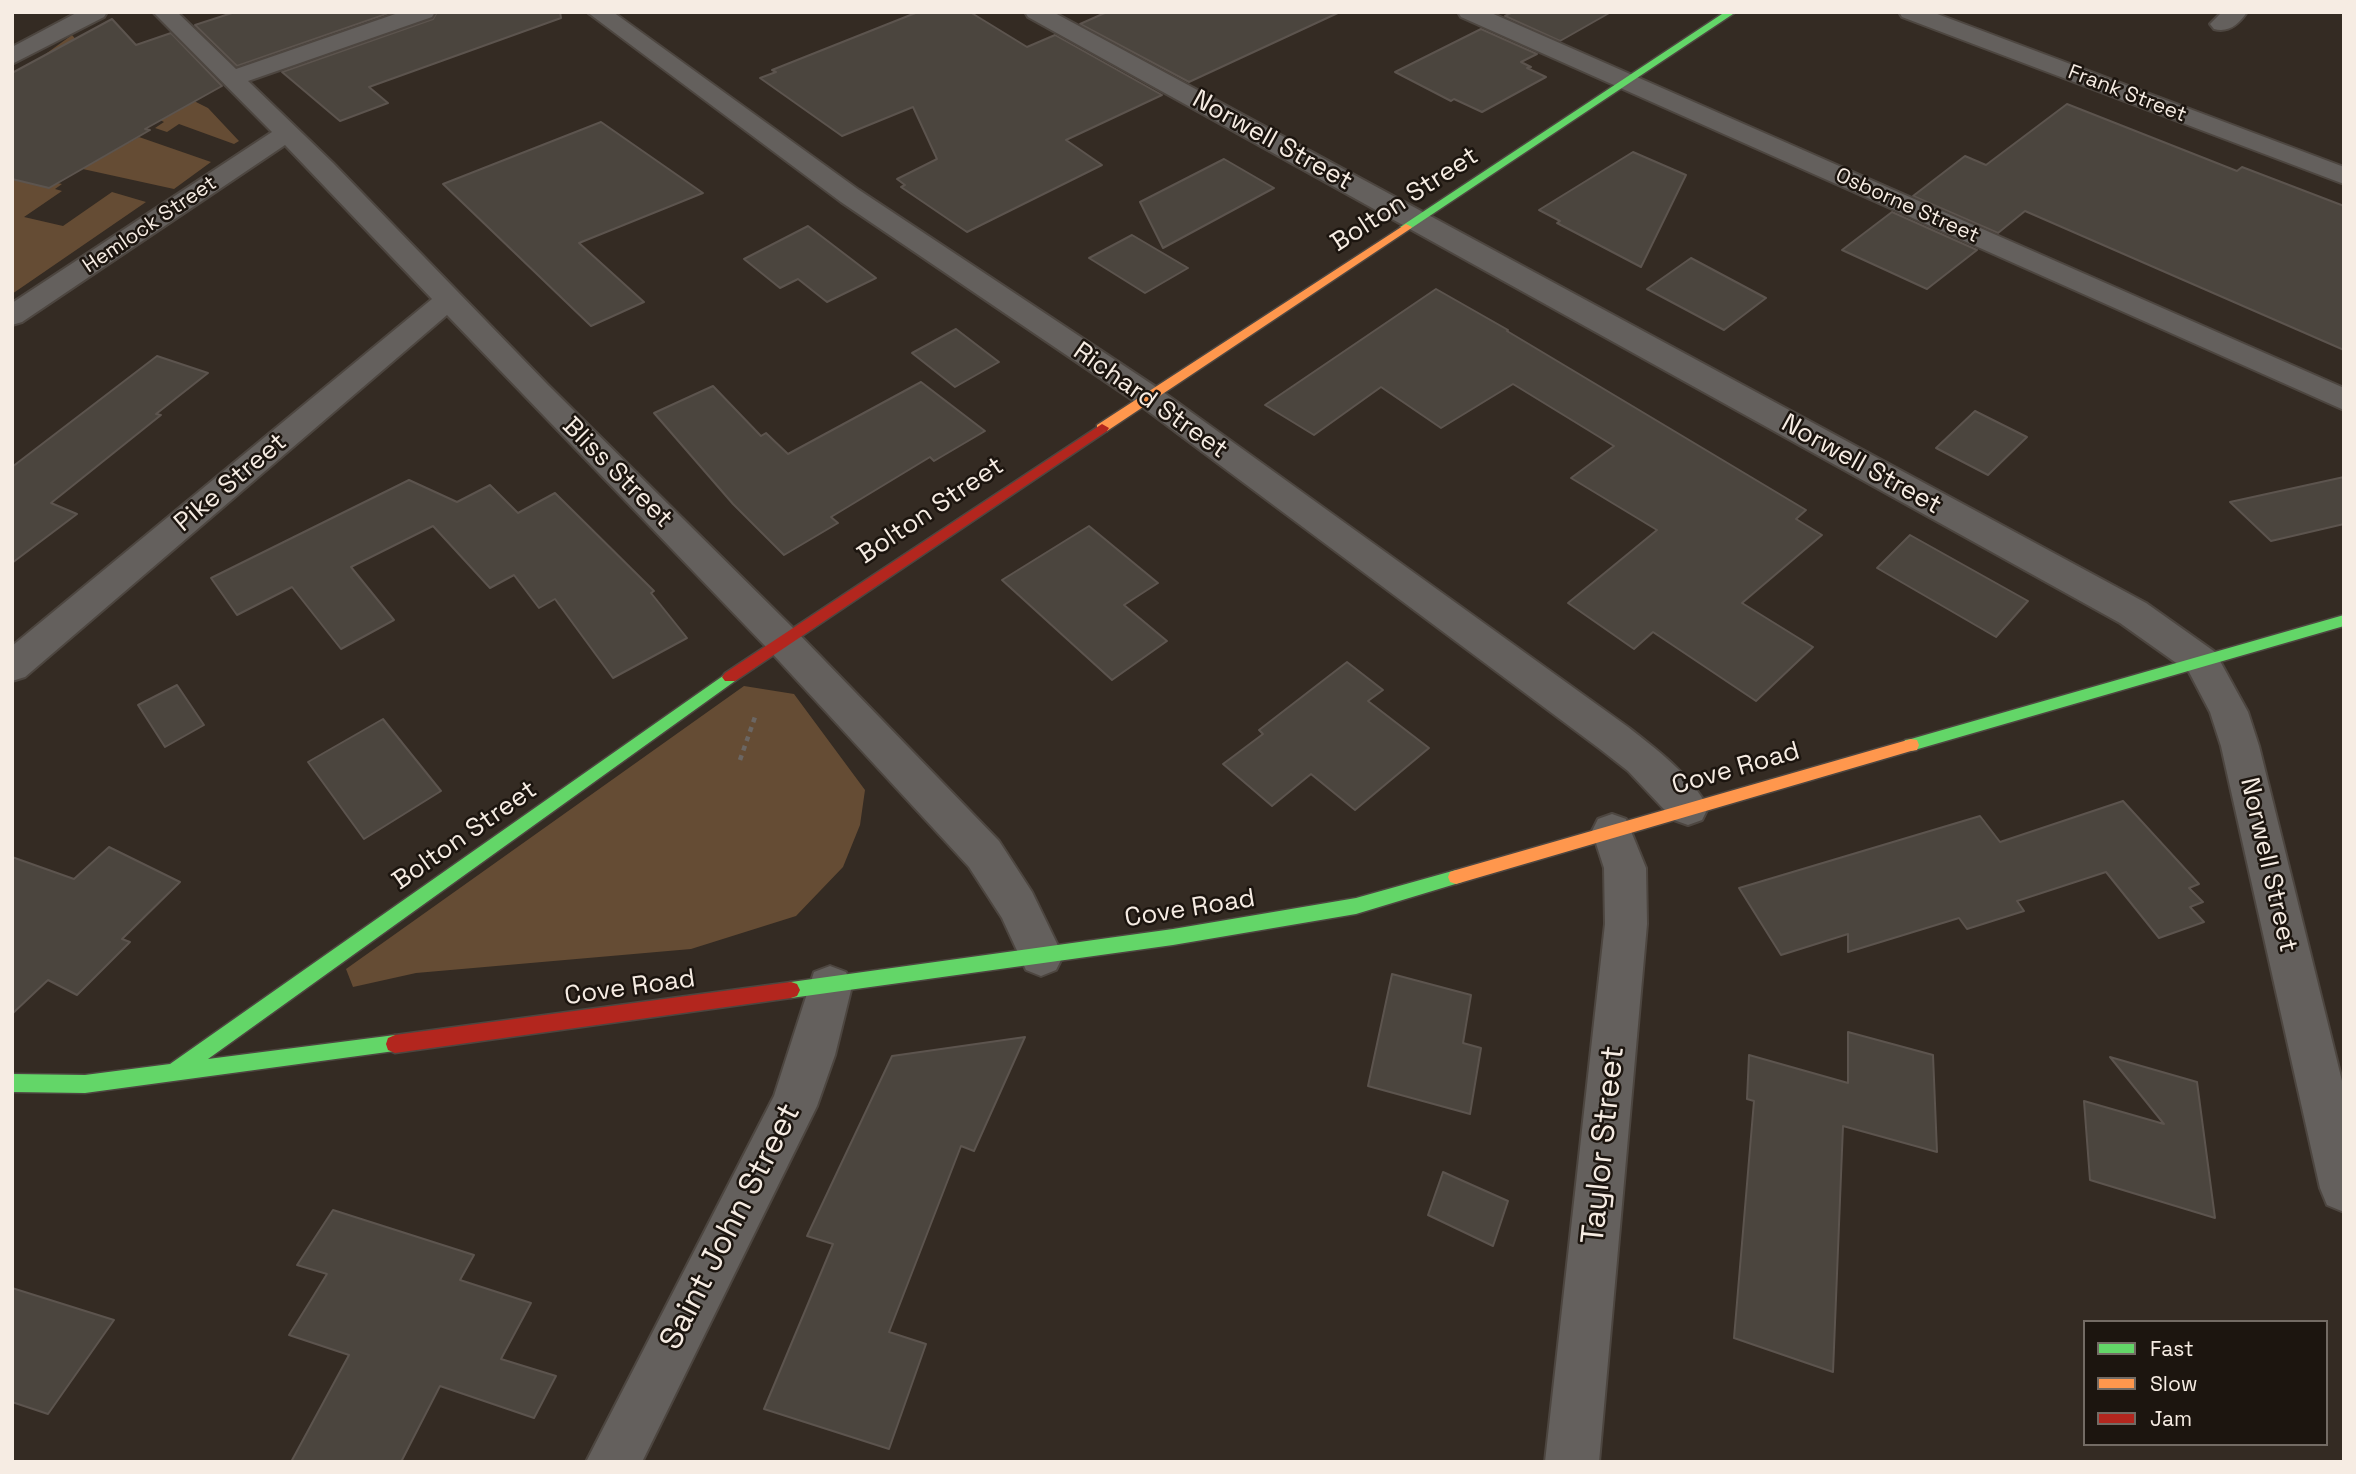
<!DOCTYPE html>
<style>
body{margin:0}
#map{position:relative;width:2356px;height:1474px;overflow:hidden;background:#342b23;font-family:"Space Grotesk",sans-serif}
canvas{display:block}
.frame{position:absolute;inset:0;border:14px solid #f6ece3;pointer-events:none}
.legend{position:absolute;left:2083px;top:1320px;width:245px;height:126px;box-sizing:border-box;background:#1c150f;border:2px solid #736b64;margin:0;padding:9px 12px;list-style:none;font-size:21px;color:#f6ece3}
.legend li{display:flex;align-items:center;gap:14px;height:35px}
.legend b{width:35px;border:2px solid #736b64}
</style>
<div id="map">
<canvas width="2356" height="1474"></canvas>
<div class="frame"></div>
<ul class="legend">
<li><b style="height:9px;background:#63d668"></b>Fast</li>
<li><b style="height:9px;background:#ff974d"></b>Slow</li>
<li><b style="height:9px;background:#b3261e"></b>Jam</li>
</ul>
</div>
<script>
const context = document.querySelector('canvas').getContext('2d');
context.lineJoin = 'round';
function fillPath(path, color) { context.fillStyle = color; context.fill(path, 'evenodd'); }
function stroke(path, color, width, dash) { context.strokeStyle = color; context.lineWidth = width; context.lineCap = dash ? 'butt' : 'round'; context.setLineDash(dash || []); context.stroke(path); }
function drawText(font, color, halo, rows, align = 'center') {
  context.font = font + ' "Space Grotesk",sans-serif'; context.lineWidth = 5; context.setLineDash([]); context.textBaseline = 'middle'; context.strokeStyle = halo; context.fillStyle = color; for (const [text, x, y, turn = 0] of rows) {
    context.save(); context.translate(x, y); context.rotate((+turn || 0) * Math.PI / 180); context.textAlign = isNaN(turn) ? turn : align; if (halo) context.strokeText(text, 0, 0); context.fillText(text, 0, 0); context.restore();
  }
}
const green = new Path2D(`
 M 72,35 L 109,78 L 166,77 L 196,102 L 208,108 L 239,141 L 234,144 L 179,124 L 167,132 L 155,128 L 164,122 L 160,120 L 157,93 L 128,143 L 139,137 L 211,162 L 174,189 L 28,157 L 40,58 Z
 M 12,172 L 62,184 L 55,189 L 62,191 L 24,217 L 63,226 L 112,192 L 146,202 L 12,294 Z
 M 744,686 L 794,694 L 865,790 L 860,825 L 843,867 L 796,916 L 691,949 L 416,973 L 353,987 L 346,969 Z`);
const building = new Path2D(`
 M 235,12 L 392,12 L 237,66 L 195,25 Z
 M 437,12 L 560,12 L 561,18 L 369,87 L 388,103 L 340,121 L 282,72 L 433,19 Z
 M 918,12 L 970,12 L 1027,47 L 1055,35 L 1162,95 L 1066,140 L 1102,165 L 967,232 L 901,187 L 905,185 L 897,179 L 937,159 L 913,107 L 842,136 L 760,78 L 776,72 L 772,70 Z
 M 1107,12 L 1340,12 L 1189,82 L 1080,24 Z
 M 1513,12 L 1611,12 L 1560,41 L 1505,16 Z
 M 112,19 L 136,45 L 171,33 L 222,86 L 145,129 L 150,130 L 49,188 L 12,179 L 12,73 Z
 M 1481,29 L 1537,54 L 1521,62 L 1531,67 L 1527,68 L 1546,77 L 1482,112 L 1454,99 L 1451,101 L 1395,72 Z
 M 2067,104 L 2237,171 L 2242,167 L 2344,206 L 2344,350 L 2025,211 L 1998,233 L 1913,196 L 1965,156 L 1986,165 Z
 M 601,122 L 703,193 L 579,243 L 644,302 L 591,326 L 443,184 Z
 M 1633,152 L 1686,175 L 1641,267 L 1557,223 L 1560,221 L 1539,210 Z
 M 1224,159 L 1274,188 L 1163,248 L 1140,202 Z
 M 1892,212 L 1977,250 L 1927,289 L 1842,250 Z
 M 808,226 L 876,278 L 827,302 L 798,279 L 780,288 L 744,259 Z
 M 1132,235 L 1188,268 L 1145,293 L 1089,258 Z
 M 1691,258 L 1766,298 L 1724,330 L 1647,289 Z
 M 1436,289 L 1508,330 L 1507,331 L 1806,510 L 1796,519 L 1822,535 L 1742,603 L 1813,647 L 1756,701 L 1653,632 L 1634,649 L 1568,603 L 1657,530 L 1571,478 L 1614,446 L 1513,384 L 1441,428 L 1381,387 L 1314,435 L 1265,405 Z
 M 956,329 L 999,362 L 955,387 L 912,353 Z
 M 157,356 L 208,373 L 156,414 L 161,415 L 51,503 L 77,514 L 12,563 L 12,467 Z
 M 921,382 L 985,431 L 934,461 L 930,457 L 831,517 L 838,523 L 784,555 L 733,504 L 654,413 L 713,386 L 761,436 L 766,433 L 788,454 Z
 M 1975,411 L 2027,437 L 1988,475 L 1936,448 Z
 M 2344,477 L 2344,524 L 2271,541 L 2230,502 Z
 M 409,480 L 457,502 L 490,485 L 518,513 L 555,493 L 654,591 L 651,593 L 687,638 L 613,678 L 555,599 L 539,608 L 514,575 L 490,588 L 433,526 L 351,567 L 394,620 L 341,649 L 292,587 L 237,615 L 211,578 Z
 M 1089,526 L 1158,583 L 1124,605 L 1167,641 L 1112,680 L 1002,580 Z
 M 1910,535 L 2028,601 L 1996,637 L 1877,568 Z
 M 1347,662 L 1383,690 L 1368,701 L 1429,748 L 1355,810 L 1311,774 L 1272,806 L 1223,764 L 1263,734 L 1259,730 Z
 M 177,685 L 204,725 L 165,747 L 138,705 Z
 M 383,719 L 441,791 L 364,839 L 308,762 Z
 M 2123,801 L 2199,884 L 2189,888 L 2203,902 L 2190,907 L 2204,922 L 2159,938 L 2106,872 L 2017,901 L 2024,911 L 1967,929 L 1959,918 L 1848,952 L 1848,934 L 1781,955 L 1739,888 L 1980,816 L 2000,842 Z
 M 109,847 L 180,882 L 122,939 L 130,942 L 77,995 L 48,980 L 12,1014 L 12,857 L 74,879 Z
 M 1392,974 L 1471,995 L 1463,1043 L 1481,1048 L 1470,1114 L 1368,1086 Z
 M 1848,1032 L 1933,1055 L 1937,1152 L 1843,1126 L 1833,1372 L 1734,1338 L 1754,1101 L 1747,1099 L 1749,1055 L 1848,1083 Z
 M 1025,1037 L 974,1151 L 961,1146 L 889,1332 L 926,1344 L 889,1449 L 764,1409 L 833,1244 L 807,1236 L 892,1056 Z
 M 2110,1057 L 2197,1082 L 2215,1218 L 2090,1180 L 2084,1101 L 2164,1124 Z
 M 1443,1172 L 1508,1201 L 1493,1246 L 1428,1215 Z
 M 333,1210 L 474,1255 L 460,1280 L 531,1303 L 501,1359 L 556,1376 L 534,1418 L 440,1386 L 401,1462 L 291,1462 L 349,1355 L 289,1335 L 327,1274 L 297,1265 Z
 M 12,1288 L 114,1320 L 48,1414 L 12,1402 Z`);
const path = new Path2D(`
 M 740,760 L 755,717`);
const street = new Path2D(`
 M 78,12 L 107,12 L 104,17 L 12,64 L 12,47 Z
 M 153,12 L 177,12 L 236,69 L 401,12 L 435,12 L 432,17 L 248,81 L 333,163 L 548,385 L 795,630 L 999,841 L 1032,892 L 1063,956 L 1056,970 L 1041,976 L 1026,970 L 1002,918 L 969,867 L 769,650 L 447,315 L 25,677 L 12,681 L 12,646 L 432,299 L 285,145 L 22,322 L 12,325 L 12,303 L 272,132 Z
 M 587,12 L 613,12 L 859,190 L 1159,389 L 1628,727 C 1656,749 1692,776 1708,808 L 1702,820 L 1688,825 L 1674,820 L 1628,771 L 1600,749 L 1137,403 L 841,202 Z
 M 1025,12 L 1053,12 L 2146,603 L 2215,652 L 2248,712 L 2259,746 L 2344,1089 L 2344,1212 L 2327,1205 L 2320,1188 L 2221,746 L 2210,712 L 2189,672 L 2120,623 L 1028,17 Z
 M 1458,12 L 1489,12 L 2344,388 L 2344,410 L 1461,17 Z
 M 1899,12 L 1932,12 L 2344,167 L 2344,184 L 1902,17 Z
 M 2222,12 L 2247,12 C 2239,24 2229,33 2214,29 L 2210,24 Z
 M 1612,814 L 1626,819 L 1646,868 L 1647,924 L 1599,1462 L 1545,1462 L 1605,924 L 1604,868 L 1592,831 L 1598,819 Z
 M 830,966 L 846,972 L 852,986 L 835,1055 L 817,1106 L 642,1462 L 586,1462 L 774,1096 L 814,972 Z`);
const fast = new Path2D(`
 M 1725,12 L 1736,12 L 1410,229 L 1400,227 Z
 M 2344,615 L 2344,626 L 1911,751 L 1905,750 L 1903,745 L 1905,740 L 1911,739 Z
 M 730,671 L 735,673 L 738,677 L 735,681 L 208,1059 L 395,1035 L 402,1038 L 404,1044 L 402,1050 L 85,1093 L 12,1092 L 12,1074 L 85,1075 L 170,1064 Z
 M 1456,870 L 1462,872 L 1464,877 L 1462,882 L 1356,914 L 1173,945 L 791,998 L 785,996 L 782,990 L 785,984 L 791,982 L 1173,929 L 1356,898 Z`);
const slow = new Path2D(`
 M 1406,224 L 1412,227 L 1410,229 L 1107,431 L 1097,431 L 1097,425 Z
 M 1911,739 L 1917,740 L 1919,745 L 1917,750 L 1911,751 L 1456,884 L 1450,882 L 1448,877 L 1450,872 L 1456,870 Z`);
const jam = new Path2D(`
 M 1102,424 L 1109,428 L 1107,431 L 735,681 L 725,681 L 722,677 L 725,673 Z
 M 791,982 L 797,984 L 800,990 L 797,996 L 791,998 L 395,1053 L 388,1050 L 386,1044 L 388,1038 L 395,1035 Z`);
const farStreetnames = [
 ["Frank Street",2127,94,21],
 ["Osborne Street",1907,206,24],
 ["Hemlock Street",150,225,-34]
];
const streetNames = [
 ["Norwell Street",1272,141,29],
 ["Bolton Street",1405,200,-33],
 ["Richard Street",1150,401,35],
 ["Norwell Street",1861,465,29],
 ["Bliss Street",617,473,45],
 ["Pike Street",231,483,-40],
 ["Bolton Street",931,511,-34],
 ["Cove Road",1736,769,-16],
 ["Bolton Street",465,836,-35],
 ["Norwell Street",2268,865,77],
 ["Cove Road",1190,909,-9],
 ["Cove Road",630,988,-8]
];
const nearStreetnames = [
 ["Taylor Street",1604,1145,-84],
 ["Saint John Street",731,1227,-63]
];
fillPath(green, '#654c34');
fillPath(building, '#4b453e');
stroke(building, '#5c544e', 2);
stroke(street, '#4d4640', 4);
stroke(fast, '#4d4640', 3);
stroke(slow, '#4d4640', 3);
stroke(jam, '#4d4640', 3);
stroke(path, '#6b6663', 4.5, [5, 5]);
fillPath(street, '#64605d');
fillPath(fast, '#63d668');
fillPath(slow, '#ff974d');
fillPath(jam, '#b3261e');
drawText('21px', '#f6ece3', '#1c150f', farStreetnames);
drawText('26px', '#f6ece3', '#1c150f', streetNames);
drawText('32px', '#f6ece3', '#1c150f', nearStreetnames);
</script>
